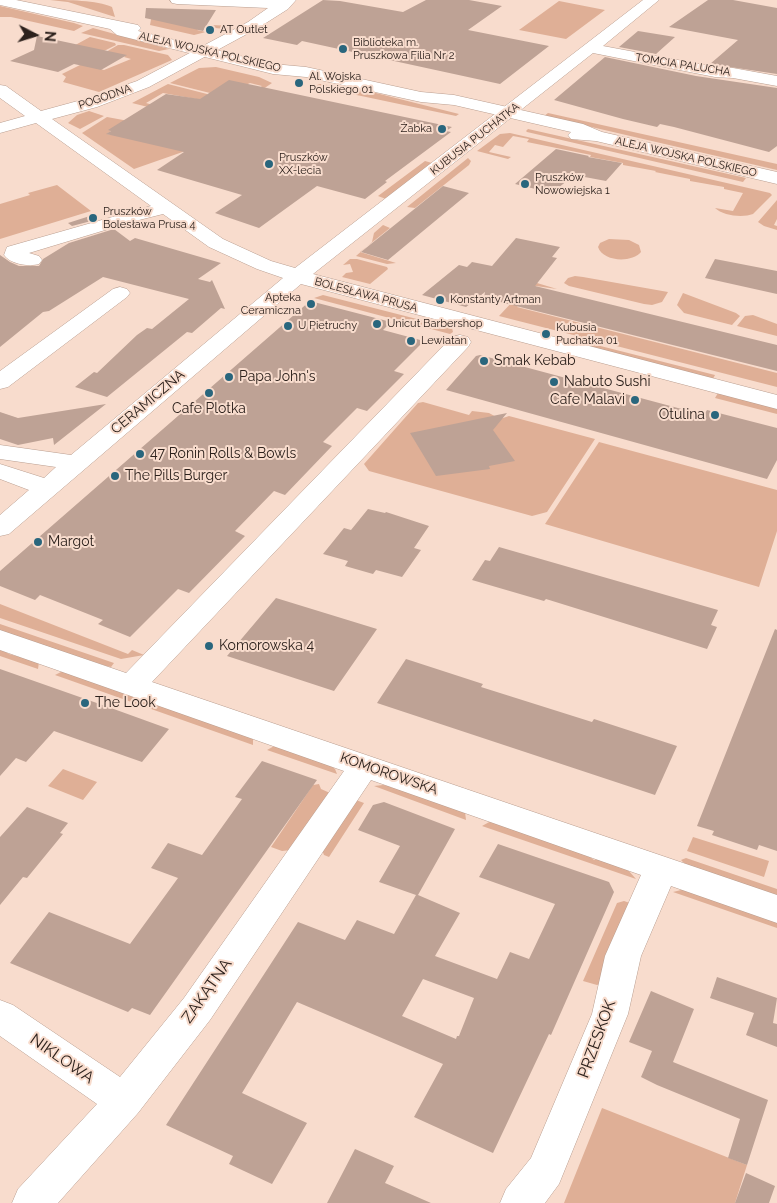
<!DOCTYPE html>
<meta charset="utf-8">
<style>
body{margin:0}
#map{position:relative;width:777px;height:1203px;overflow:hidden;background:#f8dccd;font-family:Raleway,sans-serif}
canvas{display:block}
.north{position:absolute;left:10px;top:10px;width:50px;height:50px;-webkit-text-stroke:4px #f8dccd;paint-order:stroke;rotate:95deg;font-size:14px;font-weight:700;line-height:20px;text-align:center;color:#2c211c}
.north::after{content:'';display:block;margin:auto;width:18px;height:22px;background:#2c211c;clip-path:polygon(50% 0,100% 100%,50% 72%,0 100%)}
</style>
<div id="map">
<canvas width="777" height="1203"></canvas>
<div class="north">N</div>
</div>
<script>
const context = document.querySelector('canvas').getContext('2d');
context.lineJoin = 'round';
function fillPath(path, color) { context.fillStyle = color; context.fill(path, 'evenodd'); }
function stroke(path, color, width, dash) { context.strokeStyle = color; context.lineWidth = width; context.lineCap = dash ? 'butt' : 'round'; context.setLineDash(dash || []); context.stroke(path); }
function drawText(font, color, halo, rows, align = 'center') {
  context.font = font + ' Raleway,sans-serif'; context.lineWidth = 4; context.setLineDash([]); context.textBaseline = 'middle'; context.strokeStyle = halo; context.fillStyle = color; for (const [text, x, y, turn = 0] of rows) {
    context.save(); context.translate(x, y); context.rotate((+turn || 0) * Math.PI / 180); context.textAlign = isNaN(turn) ? turn : align; if (halo) context.strokeText(text, 0, 0); context.fillText(text, 0, 0); context.restore();
  }
}
const green = new Path2D(`
 M 50,0 C 67,0 97,0 112,7 L 115,17 L 68,2 Z
 M 559,1 L 605,10 L 566,39 L 519,30 Z
 M 0,6 L 74,23 L 83,26 L 74,31 L 11,17 L 0,17 Z
 M 152,14 L 185,24 L 236,26 C 220,34 210,22 197,30 L 206,32 L 194,35 L 150,25 Z
 M 93,28 L 169,49 L 159,51 L 81,33 Z
 M 90,37 L 115,43 L 116,45 L 98,54 L 68,49 Z
 M 118,45 L 124,45 L 168,55 L 172,60 L 99,92 L 63,82 L 66,77 L 62,74 L 82,64 L 104,70 L 131,59 L 124,57 L 126,55 L 99,56 Z
 M 216,67 L 259,77 L 272,83 L 247,100 L 245,98 L 262,86 L 250,83 L 222,96 L 170,83 L 199,68 Z
 M 168,84 L 207,94 L 208,97 L 180,115 L 196,99 L 163,93 L 146,103 L 160,107 L 156,109 L 132,103 Z
 M 320,84 L 360,89 L 459,114 L 456,116 L 314,86 Z
 M 89,111 L 104,116 L 80,129 L 68,123 L 77,115 Z
 M 548,113 L 777,164 L 777,170 L 544,116 Z
 M 107,117 L 134,122 L 111,131 L 107,134 L 194,148 L 134,169 L 82,133 Z
 M 528,129 L 746,178 L 743,182 L 527,132 L 526,131 Z
 M 510,133 L 770,193 L 772,195 L 753,214 C 743,218 723,216 715,208 L 733,211 L 743,193 L 724,189 L 724,187 L 690,181 L 690,179 L 655,172 L 656,171 L 623,165 L 623,163 L 590,157 L 591,155 L 527,142 L 529,139 L 513,136 L 503,147 L 495,145 L 489,152 L 511,157 L 508,159 L 477,151 L 500,134 Z
 M 468,158 L 471,161 L 469,165 L 415,208 L 407,207 Z
 M 425,161 L 432,163 L 386,199 L 378,196 Z
 M 57,185 L 91,211 L 0,239 L 0,204 L 30,195 L 28,193 Z
 M 777,200 L 777,219 L 774,225 L 777,226 L 777,230 L 764,226 L 758,222 Z
 M 383,225 L 390,228 L 360,252 L 396,263 L 387,264 L 356,256 L 372,242 L 374,233 Z
 M 609,239 L 629,240 L 639,245 L 641,252 C 632,263 603,262 598,247 L 600,243 Z
 M 350,259 L 357,259 L 387,267 L 388,269 L 370,284 L 342,277 L 346,273 L 353,272 L 350,264 L 343,265 Z
 M 575,276 L 583,277 L 668,292 L 662,302 L 652,305 L 644,304 L 569,286 L 564,283 L 568,278 Z
 M 537,283 L 557,289 L 536,286 L 517,307 L 777,373 L 777,387 L 499,316 L 529,284 Z
 M 683,293 L 736,313 L 740,316 L 732,325 L 684,313 L 677,305 Z
 M 323,295 L 452,328 L 453,332 L 450,334 L 314,298 Z
 M 753,315 L 777,324 L 777,336 L 737,326 L 745,316 Z
 M 557,335 L 715,375 L 713,379 L 555,338 Z
 M 718,393 L 777,408 L 777,414 L 715,398 Z
 M 423,402 L 469,415 L 472,411 L 489,413 L 500,419 L 509,416 L 595,439 L 547,512 L 532,516 L 369,471 L 364,464 L 418,403 Z
 M 599,442 L 777,490 L 777,531 L 759,587 L 545,524 Z
 M 0,604 L 128,654 L 132,650 L 144,655 L 121,659 L 0,618 Z
 M 0,624 L 114,663 L 111,667 L 106,666 L 0,631 Z
 M 0,649 L 9,654 L 39,662 L 38,669 L 0,656 Z
 M 63,671 L 253,738 L 253,745 L 55,675 Z
 M 276,745 L 330,765 L 335,769 L 337,774 L 267,750 Z
 M 63,769 L 97,782 L 83,800 L 48,786 Z
 M 319,784 L 321,789 L 330,793 L 291,850 L 282,851 L 271,847 L 313,785 Z
 M 383,785 L 391,786 L 392,788 L 398,788 L 465,812 L 466,820 L 374,786 Z
 M 356,800 L 364,803 L 329,857 L 324,855 L 322,850 Z
 M 491,821 L 590,857 L 594,860 L 597,859 L 628,870 L 636,879 L 482,826 Z
 M 693,837 L 769,861 L 764,877 L 687,851 Z
 M 686,858 L 777,889 L 777,897 L 686,865 L 681,860 Z
 M 681,890 L 686,890 L 777,921 L 777,928 L 673,892 Z
 M 624,901 L 633,904 L 605,983 L 597,985 L 583,981 L 617,903 Z
 M 602,1108 L 747,1165 L 735,1203 L 564,1203 Z`);
const building = new Path2D(`
 M 323,0 L 340,1 L 403,12 L 426,0 L 469,0 L 502,6 L 468,30 L 549,46 L 500,84 L 302,41 L 297,45 L 263,38 Z
 M 708,0 L 733,0 L 777,8 L 777,74 L 710,64 L 738,40 L 669,27 Z
 M 146,8 L 216,10 L 203,31 L 145,18 Z
 M 638,31 L 675,37 L 656,54 L 619,47 Z
 M 37,36 L 108,51 L 127,55 L 101,70 L 74,64 L 58,72 L 10,61 L 34,50 Z
 M 605,57 L 696,76 L 777,88 L 777,146 L 769,152 L 674,127 L 660,124 L 657,127 L 623,119 L 554,100 Z
 M 229,80 L 452,127 L 446,131 L 451,132 L 385,181 L 387,182 L 365,199 L 317,186 L 259,228 L 215,213 L 242,195 L 157,170 L 184,152 L 106,134 L 111,131 L 108,130 L 166,94 L 200,99 Z
 M 556,149 L 589,156 L 588,157 L 622,163 L 606,181 L 574,175 L 552,193 L 515,184 Z
 M 443,186 L 469,193 L 388,260 L 361,252 Z
 M 93,215 L 99,219 L 72,226 L 68,223 Z
 M 114,229 L 130,241 L 135,238 L 221,263 L 198,279 L 210,282 L 212,280 L 225,309 L 221,308 L 192,333 L 187,332 L 107,397 L 75,387 L 94,372 L 97,373 L 137,335 L 147,328 L 152,329 L 189,299 L 103,277 L 49,311 L 43,312 L 0,347 L 0,255 L 10,262 L 19,266 L 39,266 L 43,259 L 69,243 Z
 M 516,238 L 560,247 L 552,257 L 557,258 L 535,286 L 777,345 L 777,371 L 484,298 L 485,292 L 466,307 L 422,295 L 459,265 L 467,267 L 472,262 L 492,266 Z
 M 715,259 L 777,271 L 777,294 L 705,278 Z
 M 310,301 L 391,322 L 383,330 L 424,341 L 394,371 L 404,374 L 367,411 L 357,408 L 323,442 L 332,446 L 285,495 L 274,491 L 235,531 L 245,536 L 189,593 L 178,589 L 130,637 L 98,624 L 103,620 L 40,595 L 35,600 L 0,586 L 0,571 Z
 M 480,355 L 704,415 L 707,410 L 777,428 L 777,460 L 767,479 L 446,390 L 476,356 Z
 M 106,404 L 54,445 L 53,438 L 18,445 L 0,439 L 0,412 L 18,418 Z
 M 507,413 L 493,430 L 515,461 L 489,466 L 490,469 L 436,476 L 410,433 Z
 M 368,509 L 385,513 L 386,512 L 429,526 L 414,548 L 421,550 L 402,577 L 376,570 L 373,574 L 345,566 L 348,561 L 323,554 L 344,528 L 351,530 Z
 M 499,547 L 718,610 L 711,625 L 717,627 L 707,649 L 546,599 L 544,601 L 472,580 L 485,560 L 490,561 Z
 M 276,598 L 377,629 L 334,691 L 227,656 Z
 M 775,629 L 777,630 L 777,851 L 759,845 L 757,850 L 712,835 L 714,831 L 697,826 Z
 M 406,659 L 483,684 L 481,687 L 592,722 L 594,719 L 677,746 L 655,795 L 377,703 Z
 M 0,669 L 111,708 L 169,729 L 142,762 L 54,731 L 26,762 L 16,758 L 0,776 Z
 M 262,761 L 317,780 L 150,1015 L 132,1008 L 128,1012 L 10,963 L 49,912 L 130,944 L 178,878 L 151,868 L 168,843 L 202,855 L 242,799 L 235,797 Z
 M 384,802 L 455,829 L 418,895 L 460,913 L 435,956 L 497,979 L 510,952 L 529,959 L 555,904 L 479,877 L 498,844 L 609,882 L 614,892 L 551,1035 L 549,1034 L 493,1153 L 414,1117 L 443,1064 L 297,1002 L 242,1093 L 307,1123 L 272,1184 L 229,1164 L 233,1156 L 166,1125 L 298,922 L 345,940 L 357,920 L 394,934 L 416,895 L 379,882 L 400,846 L 358,830 L 373,805 ZM 423,979 L 474,998 L 459,1036 L 457,1036 L 456,1039 L 402,1016 Z
 M 27,807 L 68,823 L 60,833 L 63,834 L 27,878 L 23,877 L 0,905 L 0,837 Z
 M 717,977 L 777,998 L 773,1023 L 777,1024 L 777,1047 L 746,1035 L 754,1013 L 710,998 Z
 M 651,991 L 694,1009 L 673,1062 L 768,1100 L 747,1165 L 728,1158 L 740,1119 L 657,1085 L 641,1077 L 652,1051 L 629,1042 Z
 M 355,1149 L 394,1166 L 385,1183 L 431,1203 L 327,1203 Z
 M 746,1173 L 775,1186 L 769,1203 L 735,1203 Z`);
const minor = new Path2D(`
 M 170,0 L 296,0 L 288,9 L 258,28 L 149,87 L 97,107 L 52,119 L 223,239 L 271,261 L 295,268 L 643,0 L 659,0 L 603,46 L 715,67 L 733,68 L 777,76 L 777,86 L 733,78 L 715,77 L 593,53 L 313,274 L 777,395 L 777,409 L 301,284 L 9,534 L 0,536 L 0,515 L 29,490 L 0,479 L 0,464 L 44,478 L 56,467 L 0,459 L 0,445 L 71,455 L 283,278 L 257,269 L 209,247 L 163,214 L 135,221 L 29,253 L 39,256 L 42,260 L 39,264 C 29,267 10,264 4,255 L 7,247 L 151,206 L 36,123 L 0,133 L 0,123 L 25,116 L 0,98 L 0,85 L 6,86 L 41,111 L 85,99 L 137,81 L 248,22 L 268,8 L 177,4 L 172,3 Z
 M 120,287 L 127,289 L 130,293 L 127,297 L 8,387 L 0,389 L 0,371 L 113,289 Z
 M 460,335 L 468,337 L 471,342 L 468,347 L 152,682 L 777,895 L 777,923 L 671,886 L 641,956 L 628,1014 L 559,1184 L 545,1203 L 500,1203 L 506,1189 L 531,1158 L 592,1014 L 605,956 L 641,875 L 371,780 L 210,1020 L 138,1113 L 58,1203 L 12,1203 L 18,1189 L 97,1104 L 0,1036 L 0,1000 L 13,1005 L 120,1077 L 184,998 L 344,771 L 0,650 L 0,630 L 126,673 L 452,337 Z`);
const major = new Path2D(`
 M 0,0 L 16,0 L 138,25 L 141,28 L 138,31 L 273,64 L 306,67 L 421,92 L 454,95 L 583,124 L 602,132 L 777,172 L 777,184 L 596,141 L 571,139 L 568,135 L 571,132 L 454,105 L 421,102 L 306,77 L 273,74 L 117,35 L 110,29 L 0,5 Z`);
const markers = [
 [210,30,5,"#29667d"],
 [343,49,5,"#29667d"],
 [299,83,5,"#29667d"],
 [442,129,5,"#29667d"],
 [269,164,5,"#29667d"],
 [525,184,5,"#29667d"],
 [93,218,5,"#29667d"],
 [440,300,5,"#29667d"],
 [311,304,5,"#29667d"],
 [377,324,5,"#29667d"],
 [288,326,5,"#29667d"],
 [546,334,5,"#29667d"],
 [411,341,5,"#29667d"],
 [484,361,5,"#29667d"],
 [229,377,5,"#29667d"],
 [554,382,5,"#29667d"],
 [209,393,5,"#29667d"],
 [635,400,5,"#29667d"],
 [715,415,5,"#29667d"],
 [140,454,5,"#29667d"],
 [115,476,5,"#29667d"],
 [38,542,5,"#29667d"],
 [209,646,5,"#29667d"],
 [85,703,5,"#29667d"]
];
const farPoinames = [
 ["AT Outlet",220,30],
 ["Biblioteka m.",353,43],
 ["Pruszkowa Filia Nr 2",353,56],
 ["Al. Wojska",309,77],
 ["Polskiego 01",309,90],
 ["Żabka",432,129,"right"],
 ["Pruszków",279,158],
 ["XX-lecia",279,171],
 ["Pruszków",535,178],
 ["Nowowiejska 1",535,191],
 ["Pruszków",103,212],
 ["Bolesława Prusa 4",103,225],
 ["Apteka",301,298,"right"],
 ["Ceramiczna",301,311,"right"],
 ["Konstanty Artman",450,300],
 ["Unicut Barbershop",387,324],
 ["U Pietruchy",298,326],
 ["Kubusia",556,328],
 ["Puchatka 01",556,341],
 ["Lewiatan",421,341]
];
const farStreetnames = [
 ["ALEJA WOJSKA POLSKIEGO",210,52,13],
 ["TOMCIA PALUCHA",683,65,9],
 ["POGODNA",105,97,-19],
 ["KUBUSIA PUCHATKA",475,139,-38],
 ["ALEJA WOJSKA POLSKIEGO",686,157,13],
 ["BOLESŁAWA PRUSA",366,295,15]
];
const poiNames = [
 ["Smak Kebab",494,361],
 ["Papa John's",239,377],
 ["Nabuto Sushi",564,382],
 ["Cafe Malavi",625,400,"right"],
 ["Cafe Plotka",209,409,"center"],
 ["Otulina",705,415,"right"],
 ["47 Ronin Rolls & Bowls",150,454],
 ["The Pills Burger",125,476],
 ["Margot",48,542],
 ["Komorowska 4",219,646],
 ["The Look",95,703]
];
const streetNames = [
 ["CERAMICZNA",148,402,-40],
 ["KOMOROWSKA",389,774,19]
];
const nearStreetnames = [
 ["ZAKĄTNA",207,991,-55],
 ["PRZESKOK",597,1039,-70],
 ["NIKLOWA",62,1059,35]
];
fillPath(green, '#dfaf96');
fillPath(building, '#bea295');
stroke(minor, '#b99e90', 1);
stroke(major, '#b99e90', 1);
fillPath(minor, '#fff');
fillPath(major, '#fff');
for (const [x, y, r, color] of markers) { const dot = new Path2D(); dot.arc(x, y, r, 0, 2 * Math.PI); context.fillStyle = color; context.fill(dot); stroke(dot, '#f8dccd', 2); }
drawText('11px', '#2c211c', '#f8dccd', farPoinames, 'left');
drawText('11px', '#2c211c', '#f8dccd', farStreetnames);
drawText('14px', '#2c211c', '#f8dccd', poiNames, 'left');
drawText('14px', '#2c211c', '#f8dccd', streetNames);
drawText('16px', '#2c211c', '#f8dccd', nearStreetnames);
</script>
